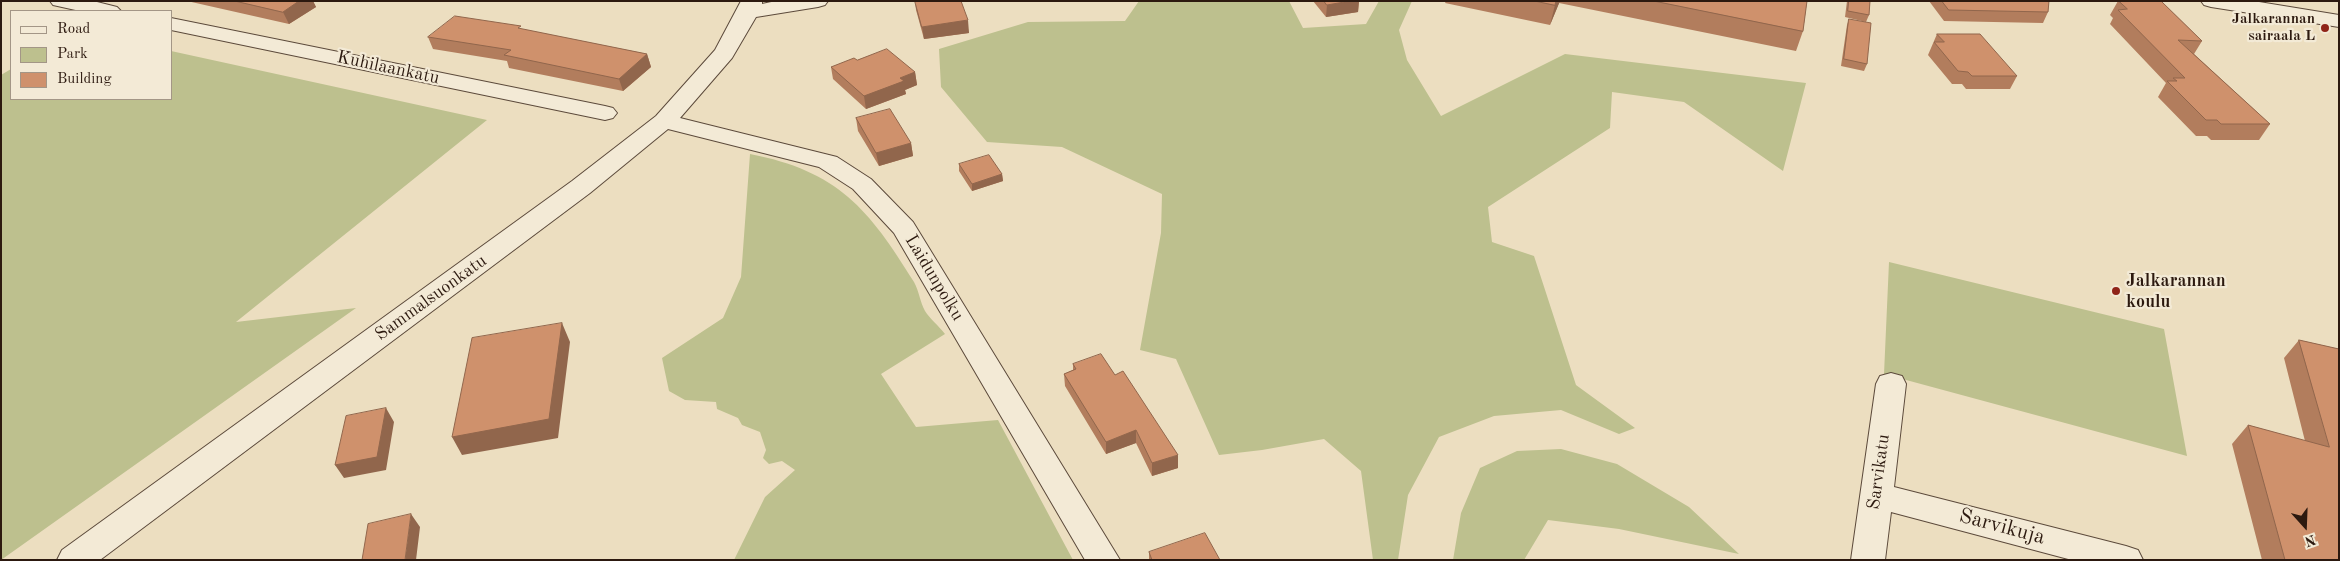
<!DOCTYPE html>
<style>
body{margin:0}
#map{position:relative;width:2340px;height:561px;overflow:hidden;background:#ecdec0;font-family:"Old Standard TT",serif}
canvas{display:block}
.frame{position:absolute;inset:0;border:2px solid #2c190f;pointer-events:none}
.legend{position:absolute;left:10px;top:10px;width:162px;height:90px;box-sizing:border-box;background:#f3ead6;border:1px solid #a39686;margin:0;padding:6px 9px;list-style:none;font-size:15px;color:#2c190f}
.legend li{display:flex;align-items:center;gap:10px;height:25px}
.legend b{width:25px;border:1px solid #a39686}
.north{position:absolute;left:2280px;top:501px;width:50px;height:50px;-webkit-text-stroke:4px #f3ead6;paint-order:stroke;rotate:160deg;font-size:14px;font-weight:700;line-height:20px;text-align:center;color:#2c190f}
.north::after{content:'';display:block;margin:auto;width:18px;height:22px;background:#2c190f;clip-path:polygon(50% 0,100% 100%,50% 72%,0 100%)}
</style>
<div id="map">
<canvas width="2340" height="561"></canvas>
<div class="frame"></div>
<ul class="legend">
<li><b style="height:6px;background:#f3ead6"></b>Road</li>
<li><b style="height:14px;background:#bdc08e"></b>Park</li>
<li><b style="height:14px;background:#cf916c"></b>Building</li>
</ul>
<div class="north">N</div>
</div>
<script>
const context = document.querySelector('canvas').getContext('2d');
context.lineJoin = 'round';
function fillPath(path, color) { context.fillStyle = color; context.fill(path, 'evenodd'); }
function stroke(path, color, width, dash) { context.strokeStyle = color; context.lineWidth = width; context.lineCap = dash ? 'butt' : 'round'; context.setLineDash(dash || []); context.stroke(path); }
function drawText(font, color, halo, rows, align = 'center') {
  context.font = font + ' "Old Standard TT",serif'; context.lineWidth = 4.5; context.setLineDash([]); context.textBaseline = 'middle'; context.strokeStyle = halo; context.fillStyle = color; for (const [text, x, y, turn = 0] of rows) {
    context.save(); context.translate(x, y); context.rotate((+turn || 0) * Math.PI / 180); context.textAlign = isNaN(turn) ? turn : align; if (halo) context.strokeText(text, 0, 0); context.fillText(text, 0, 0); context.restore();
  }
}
const green = new Path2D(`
 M 1139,1 L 1289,1 L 1303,28 L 1366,24 L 1379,1 L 1412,1 L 1399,30 L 1407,60 L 1441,116 L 1565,54 L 1806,83 L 1783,171 L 1684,102 L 1612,92 L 1610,128 L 1488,207 L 1492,242 L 1534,256 L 1576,385 L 1635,428 L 1619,434 L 1561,410 L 1494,416 L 1439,437 L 1408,495 L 1398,560 L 1373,560 L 1361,471 L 1324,439 L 1262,450 L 1219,455 L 1176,359 L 1140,350 L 1161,233 L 1162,194 L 1062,147 L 987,142 L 941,87 L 939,49 L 1028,22 L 1125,21 Z
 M 171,51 L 487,120 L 236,322 L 356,308 L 1,560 L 1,75 L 11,69 L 11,99 L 171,99 Z
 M 750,154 C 838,171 869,209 914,282 C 919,291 920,302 925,311 C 930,319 939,326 945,334 L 881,374 L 916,427 L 998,420 L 1073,560 L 734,560 L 765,497 L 795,470 L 782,461 L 769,464 L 763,458 L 766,450 L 760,432 L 742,425 L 738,418 L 717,409 L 716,402 L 685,400 L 669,391 L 662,358 L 723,318 L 741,277 Z
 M 1889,262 L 2164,329 L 2187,456 L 1884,374 Z
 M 1561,449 L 1617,464 L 1689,507 L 1739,554 L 1619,529 L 1548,520 L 1524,560 L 1453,560 L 1461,513 L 1480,468 L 1517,451 Z`);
const minor = new Path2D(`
 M 50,1 L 93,1 L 117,7 L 121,11 L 80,11 L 53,5 Z
 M 741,1 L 762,1 L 762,4 L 776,1 L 828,1 L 825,5 L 818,7 L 756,17 L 732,58 L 680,118 L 837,157 L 871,179 L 913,222 L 1120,560 L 1085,560 L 894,233 L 853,189 L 819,167 L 668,129 L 590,193 L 100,560 L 57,560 L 62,550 L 572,181 L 656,116 L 715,50 Z
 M 2201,1 L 2253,1 L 2339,15 L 2339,27 L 2211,7 L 2204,5 Z
 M 171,18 L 605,106 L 613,108 L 617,113 L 613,118 L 605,120 L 171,30 Z
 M 1891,373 L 1902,376 L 1906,384 L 1894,487 L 2126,546 L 2138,550 L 2143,560 L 2072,560 L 1891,512 L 1885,560 L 1851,560 L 1876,384 L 1880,376 Z`);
const wall = new Path2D(`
 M 187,1 L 313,1 L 316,7 L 289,24 Z
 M 915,1 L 961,1 L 969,33 L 924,39 L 916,10 Z
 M 1313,1 L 1359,1 L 1358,12 L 1326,17 Z
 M 1446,1 L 1807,1 L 1803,31 L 1796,51 L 1559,3 L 1550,25 L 1445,3 Z
 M 1847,1 L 1870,1 L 1869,15 L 1866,22 L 1845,17 Z
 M 1929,1 L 2049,1 L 2048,12 L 2043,23 L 1944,21 Z
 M 2118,1 L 2161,1 L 2202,41 L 2194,54 L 2270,124 L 2259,140 L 2211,140 L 2207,136 L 2196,136 L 2158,97 L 2166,83 L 2110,24 L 2113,18 L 2110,15 Z
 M 1849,19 L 1867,64 L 1864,71 L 1841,66 L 1847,25 Z
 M 522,29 L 647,54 L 651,67 L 623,91 L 509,68 L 507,61 L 433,49 L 428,37 Z
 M 1937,34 L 2017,76 L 2010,89 L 1966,89 L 1962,84 L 1952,84 L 1928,55 Z
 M 857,60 L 915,72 L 917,85 L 905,90 L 906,94 L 866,109 L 833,79 L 831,67 Z
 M 856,118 L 911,143 L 913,156 L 879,166 L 858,131 Z
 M 959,164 L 1002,174 L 1003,181 L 972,191 L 959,171 Z
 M 2299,340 L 2339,349 L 2339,560 L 2262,560 L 2232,444 L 2248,425 L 2305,441 L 2284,358 Z
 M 1073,364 L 1115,375 L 1178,468 L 1152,476 L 1136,443 L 1106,454 L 1065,386 L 1064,374 L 1073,370 Z
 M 1149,552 L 1220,560 L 1149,560 Z`);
const shadedWall = new Path2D(`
 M 299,1 L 313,1 L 316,7 L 289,24 L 283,12 Z
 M 1350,1 L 1359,1 L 1358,12 L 1326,17 L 1327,5 Z
 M 1556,1 L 1560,1 L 1550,25 Z
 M 968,20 L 969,33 L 924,39 L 922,27 Z
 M 647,54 L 651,67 L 623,91 L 619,79 Z
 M 915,72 L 917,85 L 905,90 L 906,94 L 866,109 L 864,96 L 900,78 Z
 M 911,143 L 913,156 L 879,166 L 876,153 Z
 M 1002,174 L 1003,181 L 972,191 L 972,184 Z
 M 562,323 L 570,342 L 558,438 L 462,455 L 452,437 Z
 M 386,408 L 394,422 L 386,470 L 344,478 L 335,465 Z
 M 1136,430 L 1136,443 L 1106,454 L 1106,442 Z
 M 1178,455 L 1178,468 L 1152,476 L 1152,463 Z
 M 411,514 L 420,527 L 416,560 L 405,560 Z`);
const building = new Path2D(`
 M 235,1 L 299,1 L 283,12 Z
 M 915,1 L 961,1 L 968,20 L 922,27 Z
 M 1324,1 L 1350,1 L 1327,5 Z
 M 1535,1 L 1556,1 L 1555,5 Z
 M 1654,1 L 1807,1 L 1803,31 Z
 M 1849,1 L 1870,1 L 1869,15 L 1848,11 Z
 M 1942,1 L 2049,1 L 2048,12 L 1949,10 Z
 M 2119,1 L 2161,1 L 2202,41 L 2178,40 L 2270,124 L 2221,124 L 2217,120 L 2206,120 L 2167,81 L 2177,81 L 2173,78 L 2185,78 L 2118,10 L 2127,9 Z
 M 455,16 L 521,26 L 518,28 L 647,54 L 619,79 L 504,55 L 511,50 L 428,37 Z
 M 1849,19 L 1871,23 L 1867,64 L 1844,59 Z
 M 1937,34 L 1980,34 L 2017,76 L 1972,76 L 1968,72 L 1958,71 L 1934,42 L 1944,42 Z
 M 887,49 L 915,72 L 900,78 L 904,81 L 864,96 L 831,67 L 854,58 L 857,60 Z
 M 890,109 L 911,143 L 876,153 L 856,118 Z
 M 989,155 L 1002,174 L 972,184 L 959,164 Z
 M 562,323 L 549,419 L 452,437 L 472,338 Z
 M 2299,340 L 2339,349 L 2339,560 L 2285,560 L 2248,425 L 2329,447 Z
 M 1101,354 L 1115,375 L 1123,371 L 1178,455 L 1152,463 L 1136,430 L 1106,442 L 1064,374 L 1076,369 L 1073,364 Z
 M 386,408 L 377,457 L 335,465 L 346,416 Z
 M 411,514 L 405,560 L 362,560 L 368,524 Z
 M 1205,533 L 1220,560 L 1152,560 L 1149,552 Z`);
const markers = [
 [2325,28,5,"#8f2418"],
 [2116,291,5,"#8f2418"]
];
const farPoinames = [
 ["Jalkarannan",2315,19],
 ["sairaala L",2315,36]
];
const streetNames = [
 ["Kuhilaankatu",388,68,12],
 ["Laidunpolku",934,278,59],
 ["Sammalsuonkatu",431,298,-36],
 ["Sarvikatu",1879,472,-82]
];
const poiNames = [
 ["Jalkarannan",2126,281],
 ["koulu",2126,302]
];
const nearStreetnames = [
 ["Sarvikuja",2002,527,15]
];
fillPath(green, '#bdc08e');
stroke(minor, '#5c4a3b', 2);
fillPath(minor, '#f3ead6');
fillPath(wall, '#b27d5d');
fillPath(shadedWall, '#91664c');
fillPath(building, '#cf916c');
stroke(building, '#91664c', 1);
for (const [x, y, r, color] of markers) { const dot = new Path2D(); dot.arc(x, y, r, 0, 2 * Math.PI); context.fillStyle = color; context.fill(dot); stroke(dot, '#f3ead6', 2); }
drawText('bold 15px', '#2c190f', '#f3ead6', farPoinames, 'right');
drawText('18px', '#2c190f', '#f3ead6', streetNames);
drawText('bold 18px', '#2c190f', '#f3ead6', poiNames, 'left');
drawText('21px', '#2c190f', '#f3ead6', nearStreetnames);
</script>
